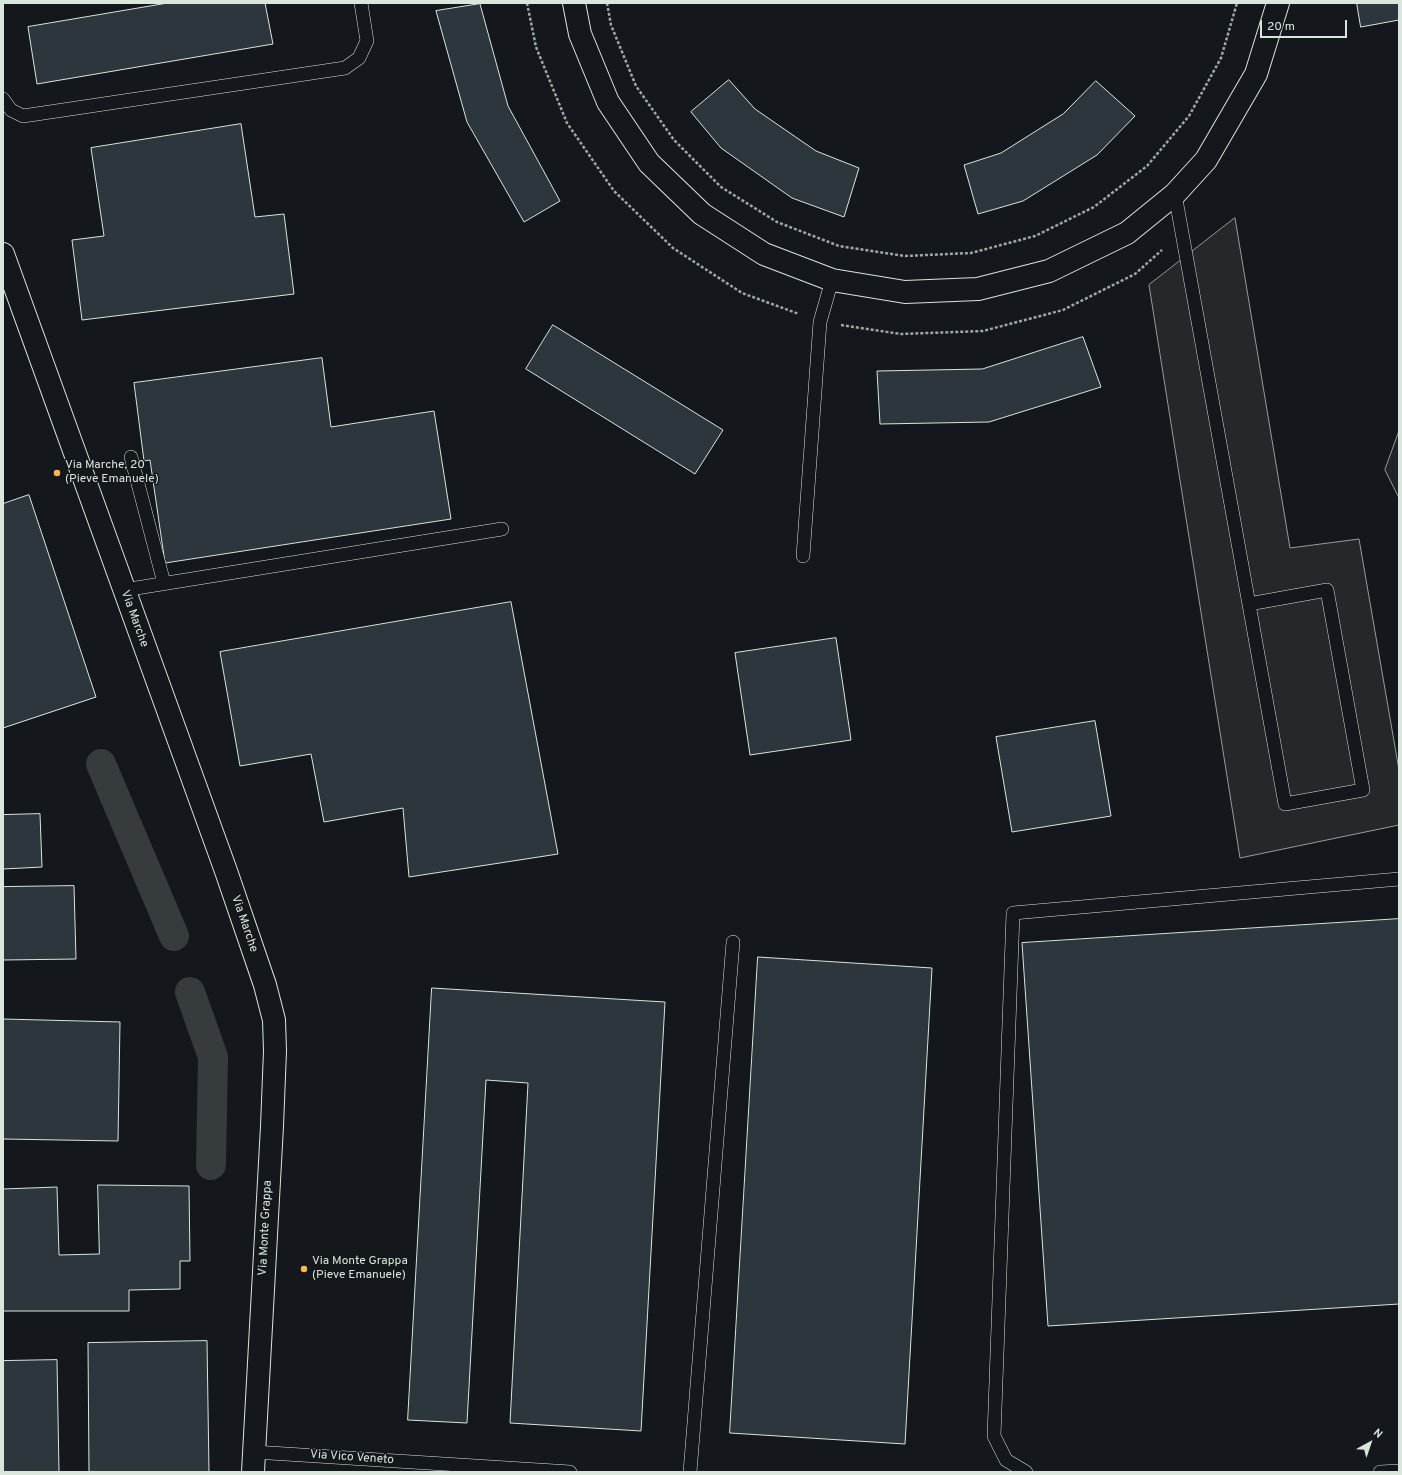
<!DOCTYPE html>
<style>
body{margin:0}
#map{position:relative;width:1402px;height:1475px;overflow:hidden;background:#14181c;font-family:Overpass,sans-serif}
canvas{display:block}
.frame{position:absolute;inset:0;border:4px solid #d8e6dc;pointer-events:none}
.north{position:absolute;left:1350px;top:1423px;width:40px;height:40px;-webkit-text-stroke:3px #14181c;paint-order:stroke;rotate:40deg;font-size:11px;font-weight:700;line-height:16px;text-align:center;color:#d8e6dc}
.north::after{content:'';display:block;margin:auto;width:14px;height:18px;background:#d8e6dc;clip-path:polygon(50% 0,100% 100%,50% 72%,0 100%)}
.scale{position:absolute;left:1260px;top:20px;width:87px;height:18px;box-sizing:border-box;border:2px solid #d8e6dc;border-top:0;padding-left:5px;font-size:12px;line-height:14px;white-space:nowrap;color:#d8e6dc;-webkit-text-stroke:3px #14181c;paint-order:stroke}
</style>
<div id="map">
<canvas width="1402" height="1475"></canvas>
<div class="frame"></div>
<div class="north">N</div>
<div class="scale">20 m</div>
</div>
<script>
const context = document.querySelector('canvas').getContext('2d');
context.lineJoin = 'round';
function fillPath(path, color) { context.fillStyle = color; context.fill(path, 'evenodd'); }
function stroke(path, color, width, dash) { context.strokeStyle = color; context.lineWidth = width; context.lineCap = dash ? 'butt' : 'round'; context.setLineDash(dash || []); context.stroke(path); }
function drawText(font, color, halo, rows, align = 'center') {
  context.font = font + ' Overpass,sans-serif'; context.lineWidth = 3; context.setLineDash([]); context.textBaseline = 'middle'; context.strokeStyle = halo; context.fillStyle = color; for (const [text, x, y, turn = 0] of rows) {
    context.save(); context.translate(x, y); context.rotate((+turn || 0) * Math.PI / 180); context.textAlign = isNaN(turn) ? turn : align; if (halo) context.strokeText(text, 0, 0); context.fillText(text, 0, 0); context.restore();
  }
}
const green = new Path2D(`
 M 1399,431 L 1399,498 L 1385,470 Z`);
const parking = new Path2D(`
 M 1235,218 L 1290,548 L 1359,539 L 1399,770 L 1399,825 L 1240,858 L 1149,285 Z`);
const canal = new Path2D(`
 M 101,764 L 174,936
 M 190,992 L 213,1057 L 211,1165`);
const building = new Path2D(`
 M 168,3 L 265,3 L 273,44 L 37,84 L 28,27 Z
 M 1357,3 L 1399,3 L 1399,20 L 1361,27 Z
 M 480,4 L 508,106 L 560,201 L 524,222 L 467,122 L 436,11 Z
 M 729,80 L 755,109 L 816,151 L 859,168 L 844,217 L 792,198 L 721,148 L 691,112 Z
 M 1096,81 L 1135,116 L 1097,155 L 1023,201 L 978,214 L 964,165 L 1001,153 L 1063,114 Z
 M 241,124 L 255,217 L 284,214 L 294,294 L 82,320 L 72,240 L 104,236 L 91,148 Z
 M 553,325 L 723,430 L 695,474 L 526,369 Z
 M 1083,337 L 1101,387 L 989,422 L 880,424 L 877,371 L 982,369 Z
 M 322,358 L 331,427 L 434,411 L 451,519 L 165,563 L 150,460 L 144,461 L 134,383 Z
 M 29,495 L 96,697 L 3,728 L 3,504 Z
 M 511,602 L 558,854 L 409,877 L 403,808 L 324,822 L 311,754 L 240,766 L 220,652 Z
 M 836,638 L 851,740 L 750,755 L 735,653 Z
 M 1095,721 L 1111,816 L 1012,832 L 996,737 Z
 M 40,814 L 42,867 L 3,869 L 3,815 Z
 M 74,886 L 76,959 L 3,960 L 3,887 Z
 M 1399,919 L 1399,1304 L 1048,1326 L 1022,943 Z
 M 758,957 L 932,968 L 905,1444 L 730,1433 Z
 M 432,988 L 665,1002 L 641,1431 L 510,1423 L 528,1083 L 486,1080 L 467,1423 L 408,1420 Z
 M 3,1019 L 120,1022 L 118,1141 L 3,1139 Z
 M 98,1185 L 189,1186 L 190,1261 L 180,1261 L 180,1289 L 129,1290 L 129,1311 L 3,1311 L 3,1189 L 57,1187 L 59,1255 L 99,1254 Z
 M 207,1341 L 209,1472 L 89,1472 L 88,1343 Z
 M 57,1360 L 59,1472 L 3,1472 L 3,1361 Z`);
const path = new Path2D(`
 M 527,3 L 536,47 L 567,123 L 614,191 L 673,248 L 742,293 L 799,314
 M 607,3 L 611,25 L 636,86 L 674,140 L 721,187 L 777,222 L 839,246 L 905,256 L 971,253 L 1035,236 L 1094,207 L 1147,166 L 1189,116 L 1221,58 L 1237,3
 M 841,325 L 901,334 L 983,331 L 1063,310 L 1135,274 L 1162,250`);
const lane = new Path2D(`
 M 3,99 L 11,110 L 23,116 L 345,68 L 359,58 L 367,41 L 361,3
 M 1175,194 L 1285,804 L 1363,790 L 1327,590 L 1249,604
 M 131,457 L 164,583
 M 803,556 L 820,322 L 832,280
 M 124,590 L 502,529
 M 254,1452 L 570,1472
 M 690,1472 L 733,942
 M 1026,1472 L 1006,1460 L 994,1436 L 1013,913 L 1399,879
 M 1380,1472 L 1399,1471`);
const street = new Path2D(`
 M 574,3 L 580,34 L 608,102 L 649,163 L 702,214 L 764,254 L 832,280 L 905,292 L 978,289 L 1049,271 L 1127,233 L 1175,194 L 1206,160 L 1256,74 L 1278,3
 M 3,254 L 226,871 L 265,985 L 274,1020 L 275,1051 L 272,1126 L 253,1472`);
const markers = [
 [57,473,4,"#ffb74d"],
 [304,1269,4,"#ffb74d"]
];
const poiNames = [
 ["Via Marche, 20",65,466],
 ["(Pieve Emanuele)",65,480],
 ["Via Monte Grappa",312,1262],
 ["(Pieve Emanuele)",312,1276]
];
const streetNames = [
 ["Via Marche",134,619,70],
 ["Via Marche",244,924,71],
 ["Via Monte Grappa",266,1228,-87],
 ["Via Vico Veneto",352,1458,4]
];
fillPath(green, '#202428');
stroke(green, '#939e99', 1);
fillPath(parking, '#24282b');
stroke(parking, '#939e99', 1);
stroke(canal, '#363b3e', 30);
fillPath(building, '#2c363c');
stroke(building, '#d8e6dc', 1);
stroke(lane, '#d8e6dc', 14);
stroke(street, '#d8e6dc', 24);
stroke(path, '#9da8a2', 2.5, [3, 2]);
stroke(lane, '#14181c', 13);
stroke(street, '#14181c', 22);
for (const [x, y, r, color] of markers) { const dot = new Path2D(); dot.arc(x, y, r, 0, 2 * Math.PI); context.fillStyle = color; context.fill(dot); stroke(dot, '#14181c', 1.5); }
drawText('12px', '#d8e6dc', '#14181c', poiNames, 'left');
drawText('12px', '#d8e6dc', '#14181c', streetNames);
</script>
